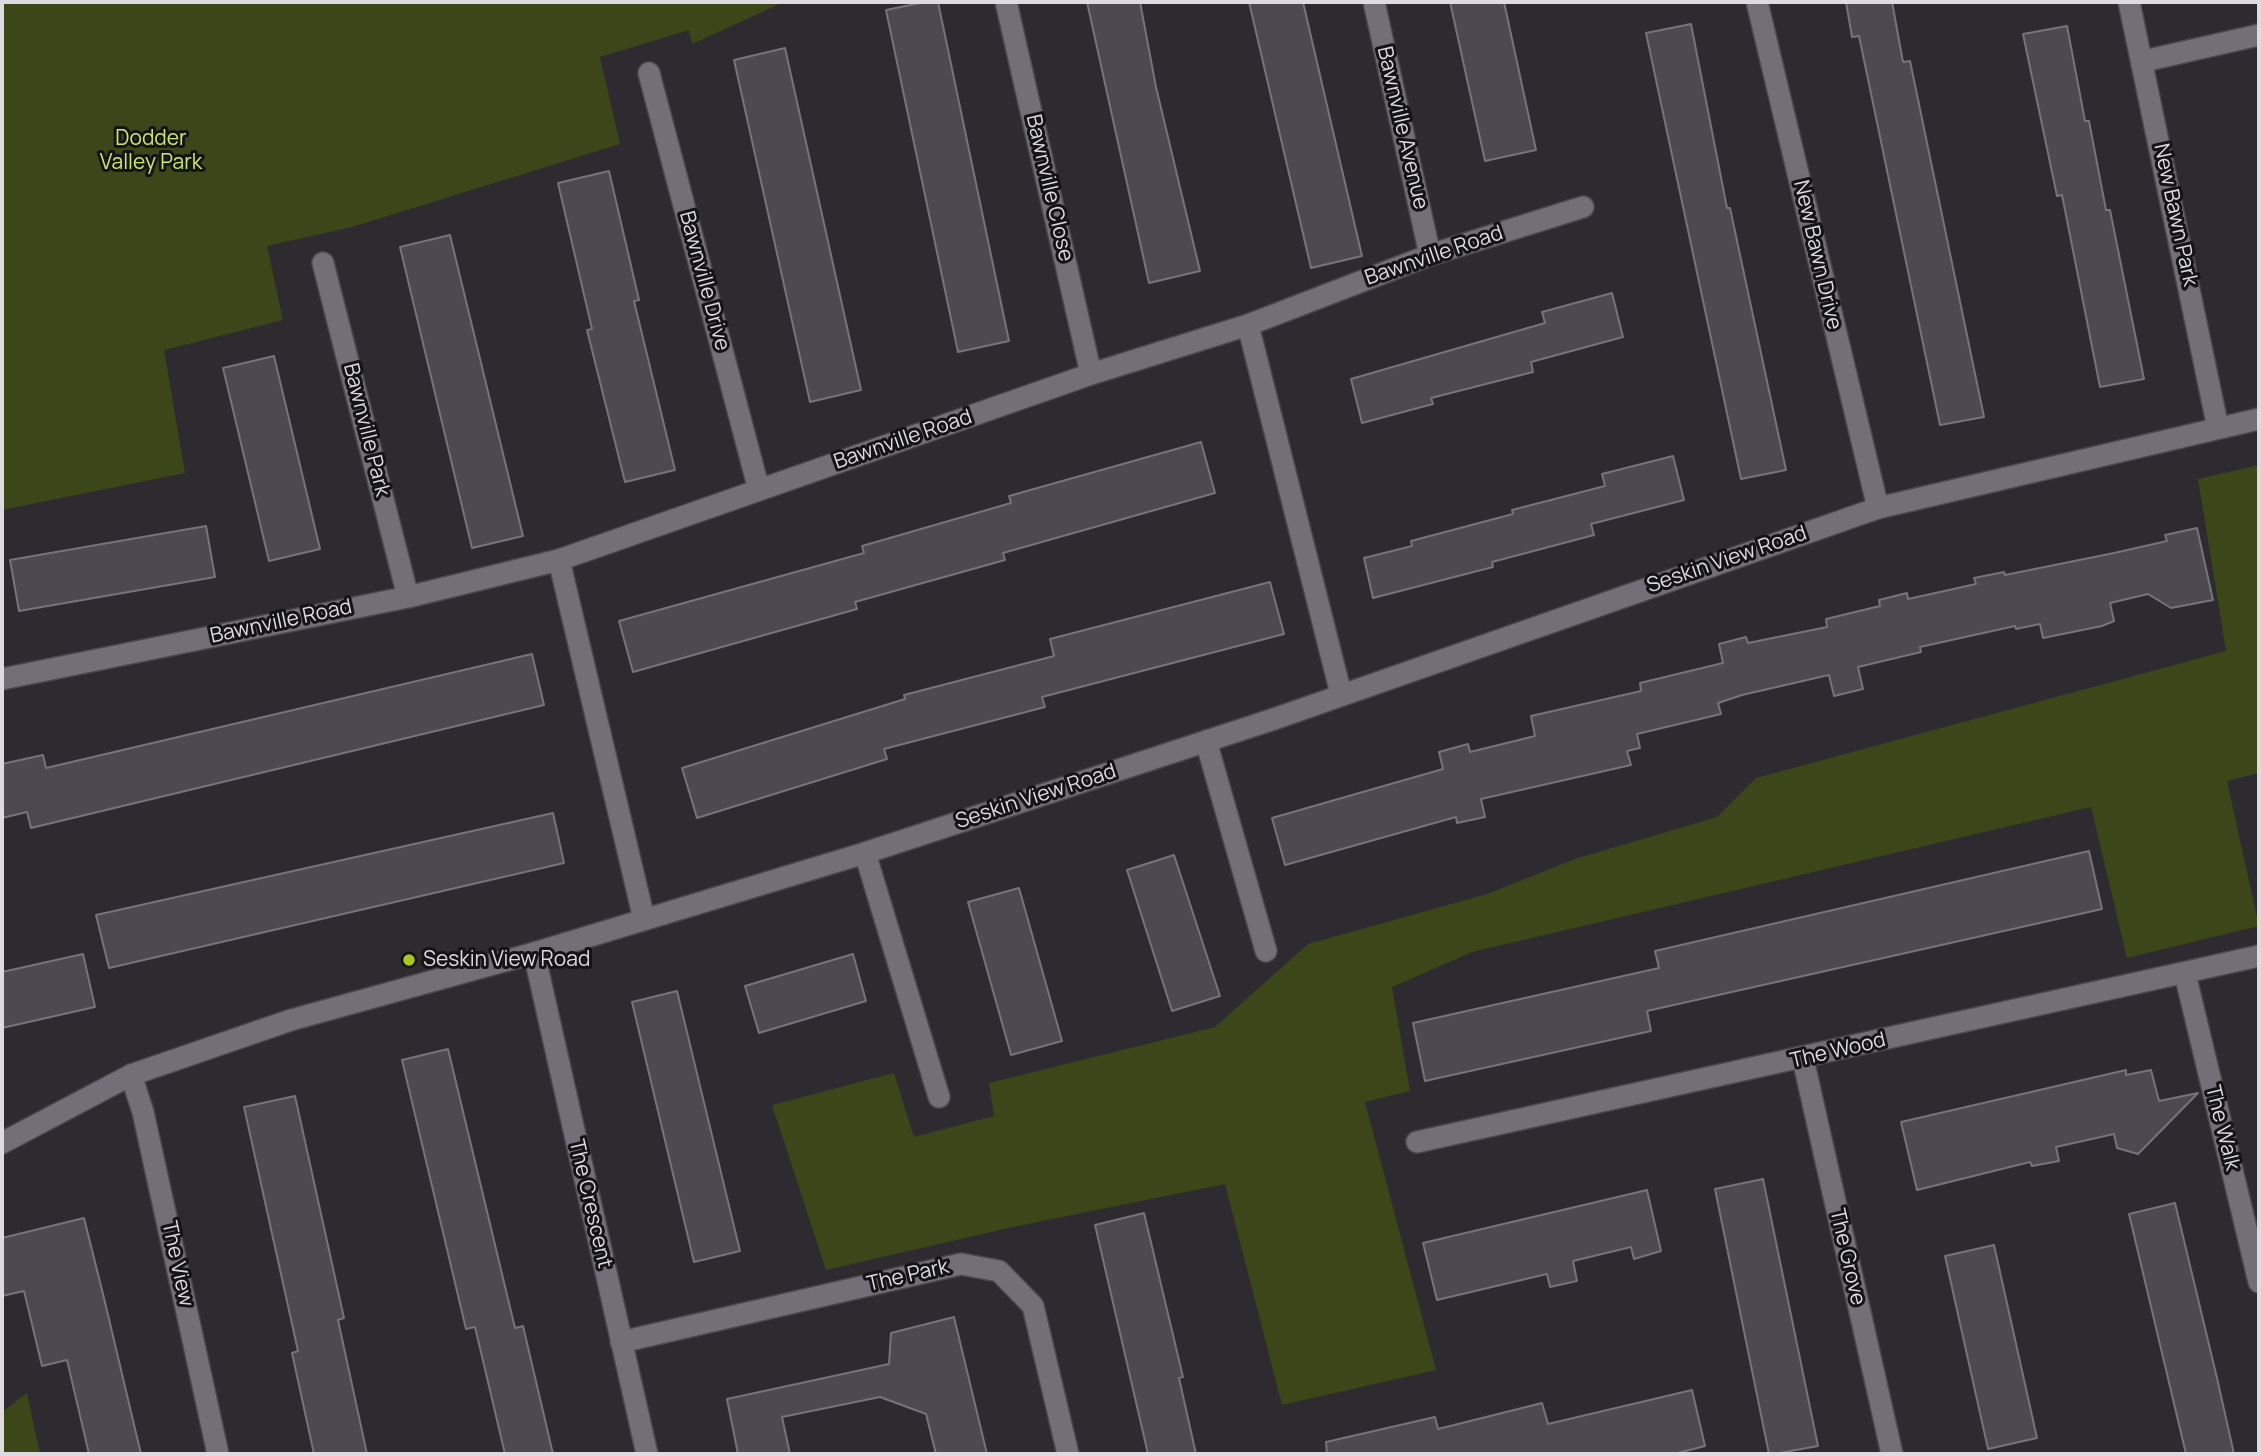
<!DOCTYPE html>
<style>
body{margin:0}
#map{position:relative;width:2261px;height:1456px;overflow:hidden;background:#2d2a30;font-family:Manrope,sans-serif}
canvas{display:block}
.frame{position:absolute;inset:0;border:4px solid #dddbdf;pointer-events:none}
</style>
<div id="map">
<canvas width="2261" height="1456"></canvas>
<div class="frame"></div>
</div>
<script>
const context = document.querySelector('canvas').getContext('2d');
context.lineJoin = 'round';
function fillPath(path, color) { context.fillStyle = color; context.fill(path, 'evenodd'); }
function stroke(path, color, width, dash) { context.strokeStyle = color; context.lineWidth = width; context.lineCap = dash ? 'butt' : 'round'; context.setLineDash(dash || []); context.stroke(path); }
function drawText(font, color, halo, rows, align = 'center') {
  context.font = font + ' Manrope,sans-serif'; context.lineWidth = 6; context.setLineDash([]); context.textBaseline = 'middle'; context.strokeStyle = halo; context.fillStyle = color; for (const [text, x, y, turn = 0] of rows) {
    context.save(); context.translate(x, y); context.rotate((+turn || 0) * Math.PI / 180); context.textAlign = isNaN(turn) ? turn : align; if (halo) context.strokeText(text, 0, 0); context.fillText(text, 0, 0); context.restore();
  }
}
const green = new Path2D(`
 M 2,2 L 784,2 L 692,44 L 689,30 L 600,57 L 620,144 L 352,227 L 267,246 L 283,320 L 164,350 L 185,473 L 2,510 Z
 M 2259,465 L 2259,773 L 2227,781 L 2259,926 L 2127,958 L 2091,807 L 1472,952 L 1392,987 L 1410,1091 L 1365,1102 L 1436,1370 L 1282,1405 L 1225,1184 L 1013,1227 L 826,1270 L 772,1105 L 894,1073 L 914,1137 L 994,1116 L 989,1083 L 1215,1027 L 1308,944 L 1487,894 L 1575,859 L 1717,817 L 1756,778 L 2226,651 L 2198,479 Z
 M 27,1393 L 40,1454 L 2,1454 L 2,1412 Z`);
const building = new Path2D(`
 M 925,2 L 938,2 L 1009,341 L 958,352 L 886,10 Z
 M 1087,2 L 1140,2 L 1156,87 L 1200,271 L 1149,283 Z
 M 1249,2 L 1303,2 L 1362,256 L 1311,268 Z
 M 1450,2 L 1504,2 L 1536,150 L 1485,161 Z
 M 1846,2 L 1892,2 L 1903,62 L 1910,61 L 1984,417 L 1940,425 L 1859,36 L 1852,37 Z
 M 1691,24 L 1727,208 L 1730,208 L 1786,470 L 1741,479 L 1646,33 Z
 M 2067,26 L 2085,121 L 2089,121 L 2106,210 L 2110,210 L 2144,379 L 2100,387 L 2062,195 L 2057,196 L 2023,34 Z
 M 785,48 L 861,390 L 810,402 L 734,60 Z
 M 609,171 L 639,300 L 634,301 L 675,470 L 625,482 L 587,330 L 592,329 L 558,183 Z
 M 450,235 L 523,536 L 472,548 L 400,247 Z
 M 1612,293 L 1623,337 L 1531,362 L 1533,372 L 1431,398 L 1433,404 L 1362,423 L 1351,379 L 1545,323 L 1542,312 Z
 M 274,356 L 320,549 L 269,561 L 223,368 Z
 M 1201,442 L 1215,493 L 1003,553 L 1005,560 L 855,602 L 857,609 L 633,672 L 619,621 L 864,553 L 862,546 L 1011,503 L 1009,496 Z
 M 1673,456 L 1684,500 L 1591,524 L 1594,535 L 1492,562 L 1493,567 L 1373,598 L 1364,558 L 1412,546 L 1411,541 L 1513,514 L 1512,510 L 1605,486 L 1602,474 Z
 M 206,526 L 215,577 L 19,611 L 10,560 Z
 M 2197,528 L 2213,600 L 2171,608 L 2148,594 L 2110,603 L 2114,621 L 2102,626 L 2043,638 L 2040,624 L 2016,629 L 2015,626 L 1920,647 L 1921,652 L 1858,667 L 1863,689 L 1834,696 L 1829,675 L 1742,695 L 1718,703 L 1721,714 L 1637,734 L 1640,748 L 1627,751 L 1631,765 L 1481,799 L 1485,817 L 1457,823 L 1456,817 L 1285,865 L 1272,818 L 1443,769 L 1439,752 L 1468,744 L 1470,752 L 1535,736 L 1531,716 L 1641,691 L 1640,683 L 1723,663 L 1719,644 L 1746,637 L 1748,643 L 1827,627 L 1826,619 L 1880,606 L 1879,600 L 1907,593 L 1908,599 L 1976,584 L 1974,578 L 2004,572 L 2005,575 L 2114,553 L 2167,541 L 2165,535 Z
 M 1270,582 L 1284,634 L 1042,697 L 1045,707 L 884,749 L 887,759 L 697,818 L 682,768 L 905,699 L 904,695 L 1054,656 L 1050,639 Z
 M 532,654 L 544,705 L 31,828 L 27,812 L 2,818 L 2,764 L 43,755 L 46,768 Z
 M 553,813 L 564,863 L 109,968 L 96,915 Z
 M 2089,851 L 2102,909 L 1647,1011 L 1651,1031 L 1425,1081 L 1413,1023 L 1659,968 L 1655,951 Z
 M 1174,855 L 1220,996 L 1172,1011 L 1127,870 Z
 M 1019,888 L 1062,1041 L 1011,1055 L 968,902 Z
 M 83,954 L 95,1007 L 2,1028 L 2,972 Z
 M 853,954 L 866,1001 L 759,1033 L 745,986 Z
 M 677,991 L 740,1251 L 694,1262 L 632,1002 Z
 M 448,1049 L 515,1328 L 523,1326 L 553,1454 L 505,1454 L 475,1327 L 466,1329 L 402,1060 Z
 M 2126,1070 L 2126,1075 L 2151,1070 L 2159,1101 L 2198,1093 L 2138,1154 L 2117,1148 L 2114,1134 L 2056,1147 L 2059,1161 L 2032,1166 L 2030,1162 L 1917,1190 L 1901,1122 Z
 M 295,1096 L 344,1318 L 338,1320 L 367,1454 L 314,1454 L 292,1353 L 298,1351 L 244,1107 Z
 M 1763,1179 L 1818,1446 L 1774,1454 L 1769,1454 L 1715,1189 Z
 M 1647,1190 L 1661,1251 L 1634,1259 L 1631,1247 L 1573,1261 L 1577,1281 L 1550,1287 L 1547,1274 L 1437,1300 L 1423,1243 Z
 M 2175,1203 L 2217,1378 L 2234,1454 L 2186,1454 L 2129,1214 Z
 M 1144,1213 L 1183,1377 L 1179,1378 L 1196,1454 L 1148,1454 L 1095,1225 Z
 M 84,1218 L 104,1298 L 141,1454 L 89,1454 L 67,1360 L 42,1366 L 24,1291 L 2,1296 L 2,1238 Z
 M 1994,1245 L 2037,1438 L 1988,1449 L 1945,1256 Z
 M 954,1317 L 987,1454 L 936,1454 L 926,1414 L 880,1397 L 782,1417 L 790,1454 L 738,1454 L 727,1399 L 889,1364 L 891,1333 Z
 M 1692,1390 L 1705,1446 L 1674,1454 L 1327,1454 L 1326,1442 L 1435,1417 L 1438,1429 L 1542,1403 L 1548,1424 Z`);
const minor = new Path2D(`
 M 1006,2 L 1091,374
 M 1374,2 L 1430,255
 M 1757,2 L 1878,508
 M 2129,2 L 2218,428
 M 2144,61 L 2259,35
 M 649,73 L 759,490
 M 323,263 L 408,597
 M 1248,325 L 1341,694
 M 559,560 L 644,919
 M 2,679 L 408,597 L 559,560 L 1091,374 L 1248,325 L 1430,255 L 1583,207
 M 1206,741 L 1266,951
 M 865,853 L 939,1097
 M 534,953 L 647,1454
 M 2185,974 L 2259,1282
 M 1803,1059 L 1892,1454
 M 131,1075 L 143,1112 L 218,1454
 M 1417,1142 L 2259,956
 M 621,1342 L 961,1264 L 999,1271 L 1033,1306 L 1068,1454`);
const tertiary = new Path2D(`
 M 2,1143 L 131,1075 L 291,1020 L 534,953 L 865,853 L 1274,719 L 1878,508 L 2259,419`);
const markers = [
 [409,960,7,"#a7c81f"]
];
const streetNames = [
 ["Bawnville Avenue",1402,128,77],
 ["Bawnville Close",1049,188,77],
 ["New Bawn Park",2175,215,78],
 ["New Bawn Drive",1817,255,77],
 ["Bawnville Road",1434,256,-19],
 ["Bawnville Drive",704,281,75],
 ["Bawnville Park",366,430,76],
 ["Bawnville Road",903,440,-19],
 ["Seskin View Road",1727,560,-19],
 ["Bawnville Road",281,622,-12],
 ["Seskin View Road",1036,797,-18],
 ["The Wood",1838,1051,-13],
 ["The Walk",2222,1128,76],
 ["The Crescent",590,1204,77],
 ["The Grove",1847,1257,77],
 ["The View",177,1264,78],
 ["The Park",908,1276,-13]
];
const parkNames = [
 ["Dodder",151,139],
 ["Valley Park",151,163]
];
const poiNames = [
 ["Seskin View Road",423,960]
];
fillPath(green, '#3c4719');
fillPath(building, '#4c4950');
stroke(building, '#76737a', 2);
stroke(minor, '#49474c', 24);
stroke(tertiary, '#49474c', 24);
stroke(minor, '#726f76', 21);
stroke(tertiary, '#726f76', 21);
for (const [x, y, r, color] of markers) { const dot = new Path2D(); dot.arc(x, y, r, 0, 2 * Math.PI); context.fillStyle = color; context.fill(dot); stroke(dot, '#141316', 2.5); }
drawText('21px', '#dddbdf', '#141316', streetNames);
drawText('21px', '#cae86d', '#141316', parkNames);
drawText('21px', '#dddbdf', '#141316', poiNames, 'left');
</script>
